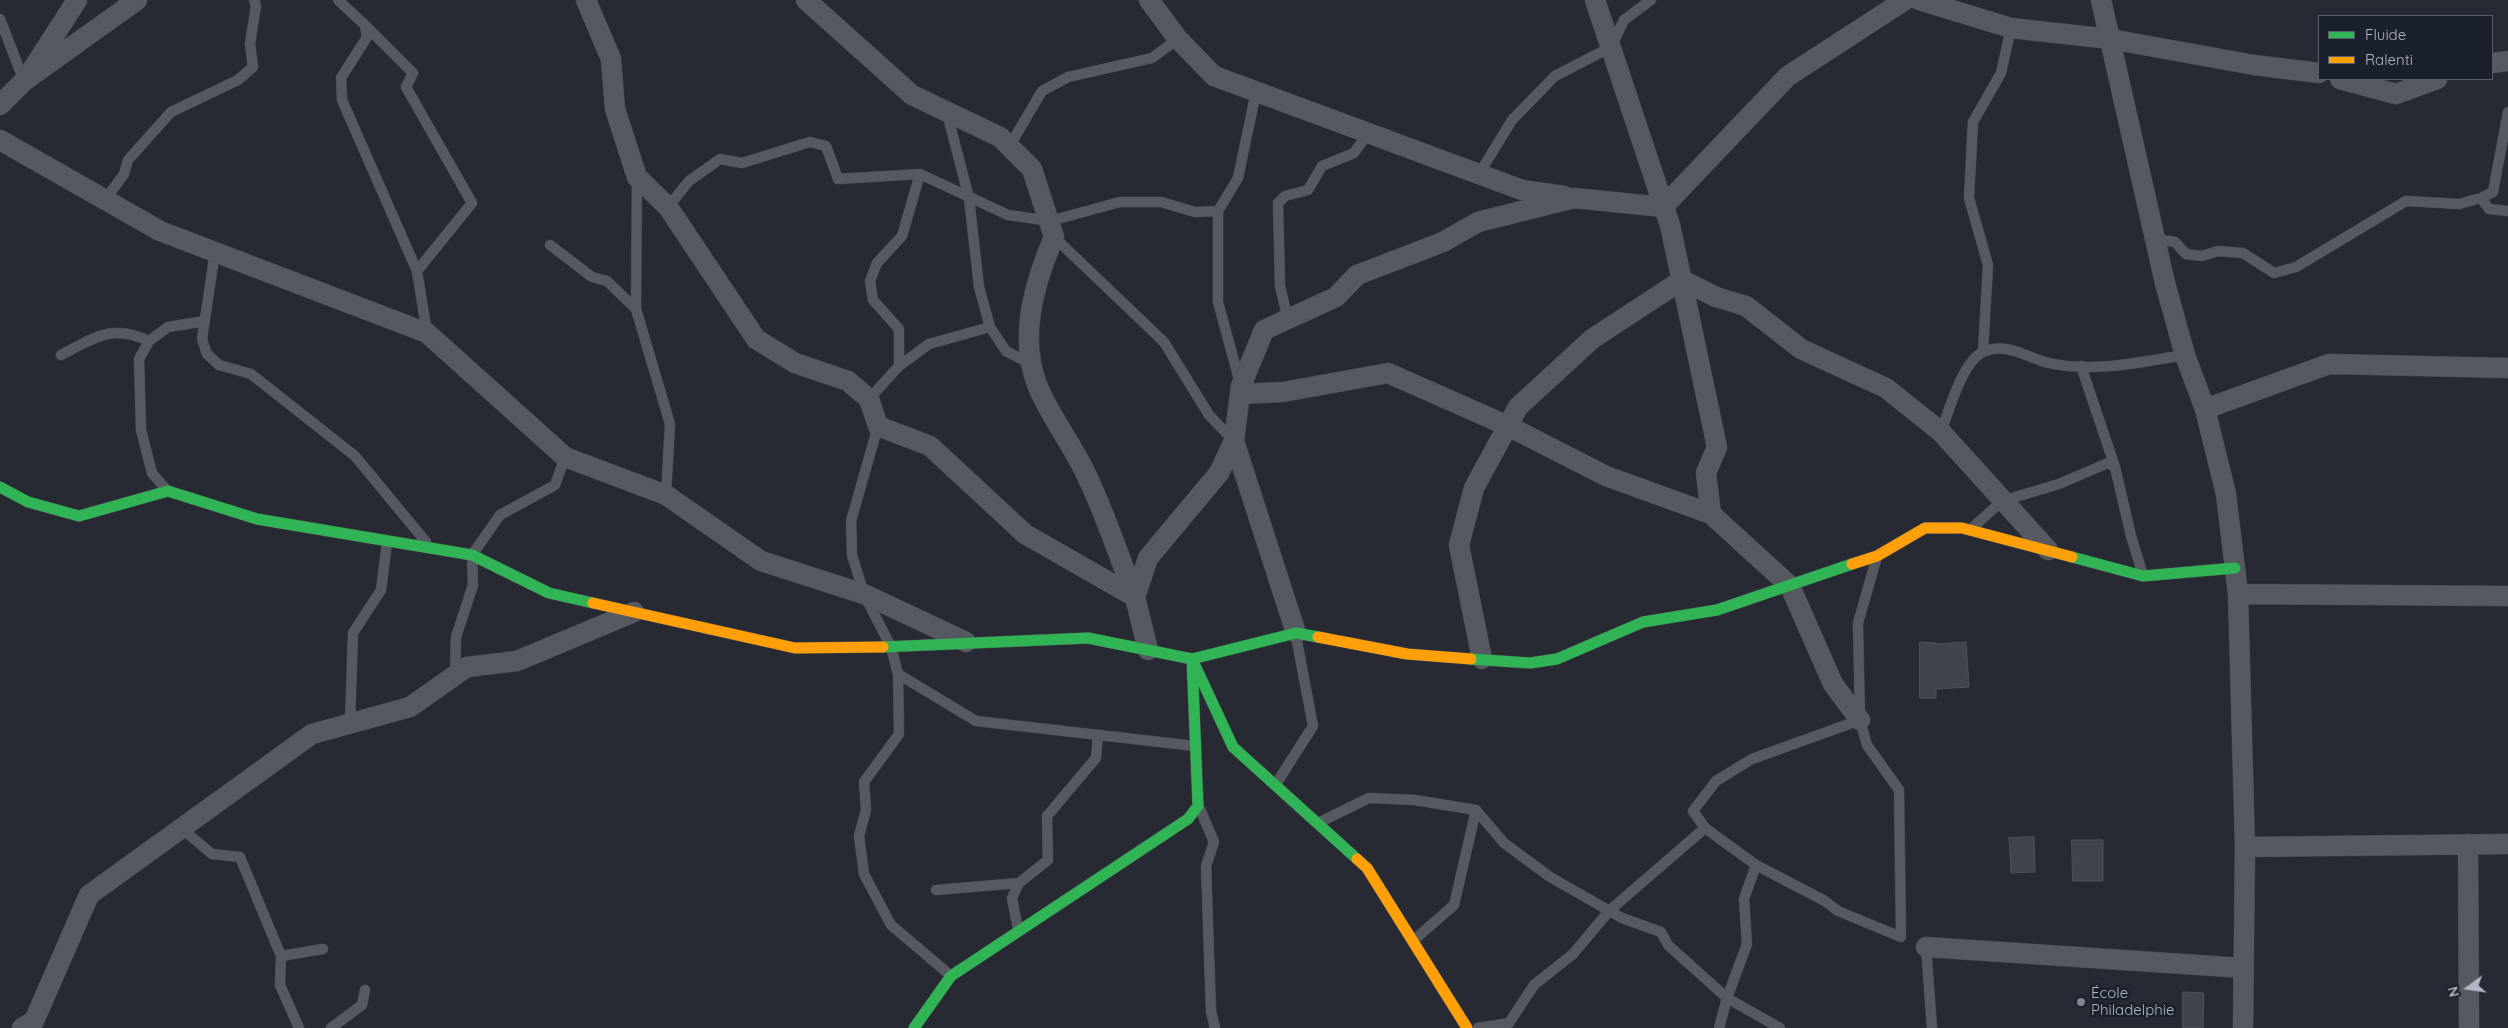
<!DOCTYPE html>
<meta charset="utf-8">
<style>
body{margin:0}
#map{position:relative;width:2508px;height:1028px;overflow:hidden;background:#272a32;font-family:Quicksand,sans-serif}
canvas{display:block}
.legend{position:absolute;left:2318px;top:15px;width:175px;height:65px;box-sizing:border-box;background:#1b212c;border:1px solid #575d69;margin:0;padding:6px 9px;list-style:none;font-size:15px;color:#b0b6c4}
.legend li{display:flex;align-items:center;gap:10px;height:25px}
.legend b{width:25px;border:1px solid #575d69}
.north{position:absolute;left:2443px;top:963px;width:50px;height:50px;-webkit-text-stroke:4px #1b212c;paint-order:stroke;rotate:256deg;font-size:14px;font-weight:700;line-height:20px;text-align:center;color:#b0b6c4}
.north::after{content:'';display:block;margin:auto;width:18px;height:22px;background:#b0b6c4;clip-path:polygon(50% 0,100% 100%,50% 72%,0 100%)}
</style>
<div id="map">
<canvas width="2508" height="1028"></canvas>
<ul class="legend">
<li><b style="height:6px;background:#30b455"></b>Fluide</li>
<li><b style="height:6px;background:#ff9f0a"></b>Ralenti</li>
</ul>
<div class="north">N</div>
</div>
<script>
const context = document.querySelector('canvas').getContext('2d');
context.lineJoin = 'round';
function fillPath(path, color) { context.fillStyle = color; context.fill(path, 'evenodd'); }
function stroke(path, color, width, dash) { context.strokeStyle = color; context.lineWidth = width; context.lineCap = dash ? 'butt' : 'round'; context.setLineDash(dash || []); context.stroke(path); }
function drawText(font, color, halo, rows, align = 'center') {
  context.font = font + ' Quicksand,sans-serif'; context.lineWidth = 5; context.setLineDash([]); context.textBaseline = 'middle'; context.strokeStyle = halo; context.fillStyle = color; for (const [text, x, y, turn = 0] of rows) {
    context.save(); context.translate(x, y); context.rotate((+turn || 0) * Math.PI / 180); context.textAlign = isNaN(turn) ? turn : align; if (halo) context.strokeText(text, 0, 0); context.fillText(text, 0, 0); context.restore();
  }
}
const building = new Path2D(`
 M 1920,642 L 1936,643 L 1936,644 L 1966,642 L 1969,687 L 1936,689 L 1936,698 L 1920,698 Z
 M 2034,837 L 2035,872 L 2011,873 L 2009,838 Z
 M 2072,840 L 2103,840 L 2103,881 L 2073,881 Z
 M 2183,992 L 2204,993 L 2203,1028 L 2183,1028 Z`);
const lane = new Path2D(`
 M 338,0 L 365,25 L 367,37 L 341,78 L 342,100 L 417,271 L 427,333
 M 0,19 L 24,81
 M 365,25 L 413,73 L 406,87 L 472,203 L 417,271
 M 947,113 L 969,198 L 979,287 L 990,327 L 1006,351 L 1029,363
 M 1009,147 L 1042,91 L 1068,77 L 1152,58 L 1178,39
 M 1479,174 L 1512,120 L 1555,76 L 1611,47 L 1624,20 L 1651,0
 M 637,178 L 636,309 L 670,424 L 666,495
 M 2481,198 L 2489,209 L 2508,211
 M 105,200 L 124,174 L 128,160 L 171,112 L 238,80 L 253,67 L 250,44 L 256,6 L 254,0
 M 668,207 L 689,181 L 720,159 L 742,163 L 810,142 L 826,146 L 838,179 L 920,174 L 1008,215 L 1050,221 L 1120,202 L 1161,202 L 1195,212 L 1218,211
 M 1054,237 L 1164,342 L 1209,415 L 1234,441
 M 2155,239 L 2175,242 L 2186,254 L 2202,256 L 2218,251 L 2243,253 L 2274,273 L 2296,267 L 2406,201 L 2459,204 L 2481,198 L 2493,192 L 2508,112
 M 550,245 L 592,277 L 607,281 L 636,309
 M 215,252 L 202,339 L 207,354 L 219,365 L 251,374 L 355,456 L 426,542
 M 1288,320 L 1280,286 L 1278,203 L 1285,196 L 1308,190 L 1322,166 L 1354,153 L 1368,133
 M 1983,352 L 1988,265 L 1969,198 L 1973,122 L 2001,73 L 2011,28
 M 61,355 C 94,338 112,323 149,341
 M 899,366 L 899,329 L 873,300 L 870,281 L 877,263 L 902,236 L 920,174
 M 2081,366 L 2115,467
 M 1240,383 L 1218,302 L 1218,211 L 1238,178 L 1256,92
 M 869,399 L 899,366 L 929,344 L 990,327
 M 878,426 L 851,521 L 852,555 L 864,594 L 891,647 L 898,674 L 976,721 L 1195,746
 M 1941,432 C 1949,411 1962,362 1983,352 C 2006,341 2027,358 2049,363 C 2094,373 2140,362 2185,355
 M 165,488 L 152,473 L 141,430 L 139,359 L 149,341 L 168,327 L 205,321
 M 1972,528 L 2002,501 L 2059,484 L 2108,463 L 2115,467 L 2131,536 L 2142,572
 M 898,674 L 899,734 L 864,782 L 866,810 L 859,836 L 864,874 L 891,925 L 950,975
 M 455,675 L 456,637 L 473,585 L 472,555 L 500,515 L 555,485 L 565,457
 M 1860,720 L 1752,759 L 1716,781 L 1693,811 L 1705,828 L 1756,865 L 1825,901 L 1838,911 L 1901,937 L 1899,790 L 1867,745 L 1860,720 L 1858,623 L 1876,560
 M 350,723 L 353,633 L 381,590 L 387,543
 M 1276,784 L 1313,726 L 1296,636
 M 1200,809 L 1214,842 L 1206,866 L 1211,1011 L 1215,1028
 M 1320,822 L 1369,798 L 1415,800 L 1476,810 L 1504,843 L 1550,877 L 1622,918 L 1661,932 L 1668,945 L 1727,998 L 1780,1028
 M 181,828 L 212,854 L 240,857 L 281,956 L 323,949
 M 936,890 L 1019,883
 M 1018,929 L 1012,898 L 1019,883 L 1048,860 L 1047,816 L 1096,758 L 1098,735
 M 1414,940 L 1454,905 L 1476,810
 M 1926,947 L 1932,1028
 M 281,956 L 280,985 L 299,1028
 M 331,1028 L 362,1005 L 365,990
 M 1478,1028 L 1509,1023 L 1534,985 L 1573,954 L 1609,911 L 1705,828
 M 1719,1028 L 1727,998 L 1747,944 L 1744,899 L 1756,865`);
const street = new Path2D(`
 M 586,0 L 611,59 L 615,109 L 637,177 L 668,207 L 756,339 L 795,363 L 848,381 L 869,399 L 878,426 L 930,446 L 1025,534 L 1135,597 L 1148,650
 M 806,0 L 912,95 L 1000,137 L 1032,169 L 1054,237 C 1034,284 1018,338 1038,387 C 1051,418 1072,444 1086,474 C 1105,513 1119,557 1135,597
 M 1149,0 L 1178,39 L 1214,76 L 1522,190 L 1564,196
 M 1595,0 L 1670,225 L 1717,447 L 1706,473 L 1711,514 L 1790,586 L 1833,684 L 1860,720
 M 1919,0 L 2011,28 L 2110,39 L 2254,65 L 2319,73
 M 2101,0 L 2165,283 L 2185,355 L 2205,409 L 2226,494 L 2238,594 L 2245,847 L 2243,1028
 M 2492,63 L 2508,61
 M 32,70 L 77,0
 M 2340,79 L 2396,94 L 2437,79
 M 0,105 L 24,81 L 137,0
 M 0,140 L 160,231 L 427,333 L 565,457 L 666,495 L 761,561 L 864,594 L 966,642
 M 1240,394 L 1283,392 L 1388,373 L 1508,426 L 1606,476 L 1711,514
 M 2205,409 L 2329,364 L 2508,368
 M 1234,441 L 1296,633
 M 2238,594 L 2508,596
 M 1135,597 L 1148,558 L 1219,473 L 1234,441 L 1241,386 L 1264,330 L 1336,297 L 1357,275 L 1443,242 L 1478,222 L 1574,198 L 1663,207 L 1788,76 L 1905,0
 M 1482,659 L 1459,545 L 1474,488 L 1518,407 L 1592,339 L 1682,280 L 1716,297 L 1746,306 L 1801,349 L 1886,388 L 1941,432 L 2048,550
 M 2468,844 L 2469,1028
 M 2245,847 L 2508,844
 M 1926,947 L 2244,968
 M 22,1028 L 34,1021 L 89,895 L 312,734 L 410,707 L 467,667 L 517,661 L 634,612`);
const fast = new Path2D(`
 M 0,487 L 28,502 L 79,516 L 168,491 L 257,519 L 472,555 L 549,593 L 593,603
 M 2072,557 L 2143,576 L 2235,568
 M 883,647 L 1088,638 L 1192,659 L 1233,747 L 1357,859
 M 1471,659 L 1530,663 L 1557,659 L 1643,622 L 1717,610 L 1852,564
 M 914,1028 L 951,976 L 1188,819 L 1198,806 L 1192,659 L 1296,633 L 1318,637`);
const slow = new Path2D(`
 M 1852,564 L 1877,556 L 1925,528 L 1962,528 L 2072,557
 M 593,603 L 795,648 L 883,647
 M 1318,637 L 1407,654 L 1471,659
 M 1357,859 L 1367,868 L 1467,1028`);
const markers = [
 [2081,1002,5,"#808591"]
];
const poiNames = [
 ["École",2091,993],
 ["Philadelphie",2091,1010]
];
fillPath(building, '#41444a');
stroke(building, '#4f525a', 1);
stroke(lane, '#42454b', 11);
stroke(street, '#42454b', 21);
stroke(fast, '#42454b', 12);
stroke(slow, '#42454b', 12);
stroke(lane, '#565960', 10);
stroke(street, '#565960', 20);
stroke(fast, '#30b455', 11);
stroke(slow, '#ff9f0a', 11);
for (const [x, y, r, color] of markers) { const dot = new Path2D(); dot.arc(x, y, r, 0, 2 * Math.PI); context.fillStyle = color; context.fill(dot); stroke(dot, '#1b212c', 2); }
drawText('15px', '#b0b6c4', '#1b212c', poiNames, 'left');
</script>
